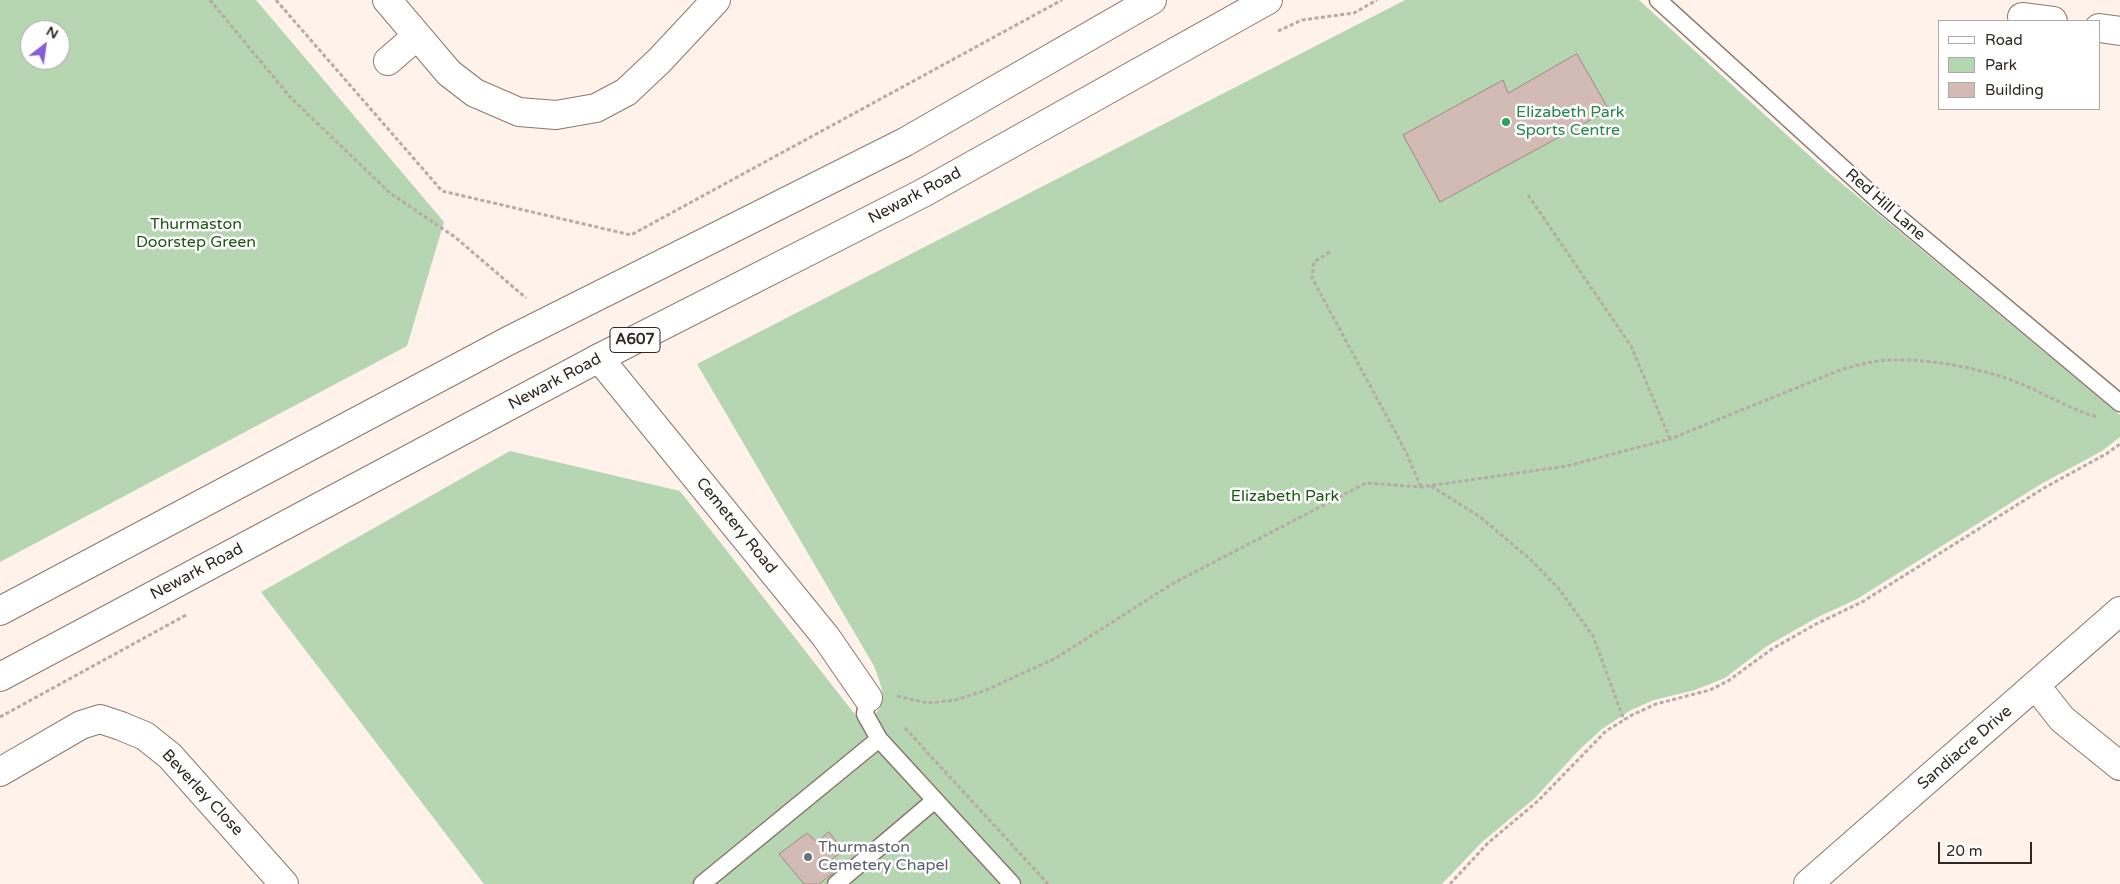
<!DOCTYPE html>
<style>
body{margin:0}
#map{position:relative;width:2120px;height:884px;overflow:hidden;background:#fff2eb;font-family:"Varela Round",sans-serif}
canvas{display:block}
.legend{position:absolute;left:1938px;top:20px;width:162px;height:90px;box-sizing:border-box;background:#fff;border:1px solid #aca9a7;margin:0;padding:6px 9px;list-style:none;font-size:15px;color:#2f2722}
.legend li{display:flex;align-items:center;gap:10px;height:25px}
.legend b{width:25px;border:1px solid #aca9a7}
.north{position:absolute;left:20px;top:20px;width:50px;height:50px;box-sizing:border-box;background:#fff;border:1px solid #aca9a7;border-radius:50%;rotate:30deg;font-size:14px;font-weight:700;line-height:20px;text-align:center;color:#2f2722}
.north::after{content:'';display:block;margin:auto;width:18px;height:22px;background:#865ed8;clip-path:polygon(50% 0,100% 100%,50% 72%,0 100%)}
.scale{position:absolute;left:1938px;top:842px;width:94px;height:22px;box-sizing:border-box;border:2px solid #2f2722;border-top:0;padding-left:6px;font-size:15px;line-height:18px;white-space:nowrap;color:#2f2722;-webkit-text-stroke:4px #fff;paint-order:stroke}
</style>
<div id="map">
<canvas width="2120" height="884"></canvas>
<ul class="legend">
<li><b style="height:6px;background:#fff"></b>Road</li>
<li><b style="height:14px;background:#b6d6b1"></b>Park</li>
<li><b style="height:14px;background:#d2bbb4"></b>Building</li>
</ul>
<div class="north">N</div>
<div class="scale">20 m</div>
</div>
<script>
const context = document.querySelector('canvas').getContext('2d');
context.lineJoin = 'round';
function fillPath(path, color) { context.fillStyle = color; context.fill(path, 'evenodd'); }
function stroke(path, color, width, dash) { context.strokeStyle = color; context.lineWidth = width; context.lineCap = dash ? 'butt' : 'round'; context.setLineDash(dash || []); context.stroke(path); }
function drawText(font, color, halo, rows, align = 'center') {
  context.font = font + ' "Varela Round",sans-serif'; context.lineWidth = 5; context.setLineDash([]); context.textBaseline = 'middle'; context.strokeStyle = halo; context.fillStyle = color; for (const [text, x, y, turn = 0] of rows) {
    context.save(); context.translate(x, y); context.rotate((+turn || 0) * Math.PI / 180); context.textAlign = isNaN(turn) ? turn : align; if (halo) context.strokeText(text, 0, 0); context.fillText(text, 0, 0); context.restore();
  }
}
const green = new Path2D(`
 M 0,0 L 256,0 L 444,222 L 407,346 L 0,562 ZM 30,30 L 60,30 L 60,60 L 30,60 Z
 M 1405,0 L 1639,0 L 1822,167 L 2120,415 L 2120,437 L 2102,451 L 2041,484 L 1857,599 L 1818,617 L 1767,646 L 1725,678 L 1695,690 L 1654,700 L 1631,710 L 1602,729 L 1579,750 L 1535,798 L 1482,842 L 1442,884 L 484,884 L 261,592 L 510,451 L 680,491 L 864,726 C 889,703 885,696 874,666 L 697,364 Z`);
const building = new Path2D(`
 M 1577,54 L 1609,110 L 1440,202 L 1403,135 L 1503,80 L 1508,93 Z
 M 829,832 L 843,851 L 832,859 L 839,868 L 819,884 L 804,884 L 779,854 L 807,833 L 817,842 Z`);
const path = new Path2D(`
 M 210,0 L 291,98 L 390,193 L 455,237 L 526,298
 M 276,0 L 442,191 L 631,235 L 1062,0
 M 1278,31 L 1302,20 L 1354,13 L 1377,0
 M 1528,195 L 1631,346 L 1670,439
 M 1330,252 L 1314,262 L 1312,278 L 1406,452 L 1421,487
 M 1431,486 L 1479,516 L 1531,560 L 1559,589 L 1593,636 L 1624,720
 M 897,696 L 927,703 L 956,700 L 986,690 L 1056,658 L 1172,584 L 1366,483 L 1421,487 L 1567,466 L 1670,439 L 1843,369 C 1859,365 1875,360 1892,360 C 1930,359 1973,367 2009,379 C 2039,390 2066,408 2097,417
 M 0,717 L 188,614
 M 905,728 L 1048,884
 M 1450,884 L 1488,843 L 1538,801 L 1606,731 L 1632,715 L 1656,704 L 1710,690 L 1728,681 L 1772,649 L 1816,624 L 1862,602 L 2044,488 L 2106,454 L 2120,444`);
const lane = new Path2D(`
 M 1658,0 L 1879,201 L 2120,403
 M 868,698 L 865,714 L 879,739 L 1012,884
 M 702,884 L 879,739
 M 836,884 L 935,800`);
const street = new Path2D(`
 M 387,0 L 449,73 L 475,93 L 519,112 L 556,115 L 596,108 L 626,92 L 659,61 L 716,0
 M 2022,17 L 2053,21
 M 2099,28 L 2120,31
 M 388,61 L 417,36
 M 599,358 L 826,637 L 868,698
 M 2036,686 L 2062,719 L 2120,766
 M 0,772 L 81,725 L 100,719 L 121,726 L 145,736 L 170,756 L 284,884
 M 1808,884 L 2120,611`);
const highway = new Path2D(`
 M 0,611 L 508,341 L 905,142 L 1152,0
 M 0,677 L 599,358 L 923,193 L 1268,0`);
const markers = [
 [1506,122,5,"#2e9e5b"],
 [808,857,5,"#6b7280"]
];
const shields = [
 [635,340,50]
];
const shieldNames = [
 ["A607",635,340]
];
const leisureNames = [
 ["Elizabeth Park",1516,113],
 ["Sports Centre",1516,131]
];
const streetNames = [
 ["Newark Road",915,196,-28],
 ["Red Hill Lane",1885,205,41],
 ["Newark Road",555,382,-28],
 ["Cemetery Road",736,526,51],
 ["Newark Road",197,572,-28],
 ["Sandiacre Drive",1965,748,-41],
 ["Beverley Close",202,793,47]
];
const parkNames = [
 ["Thurmaston",196,225],
 ["Doorstep Green",196,243],
 ["Elizabeth Park",1285,497]
];
const worshipNames = [
 ["Thurmaston",818,848],
 ["Cemetery Chapel",818,866]
];
fillPath(green, '#b6d6b1');
fillPath(building, '#d2bbb4');
stroke(building, '#9f8982', 1);
stroke(lane, '#8a786d', 19);
stroke(street, '#8a786d', 30);
stroke(highway, '#8a786d', 30);
stroke(path, '#b7aba5', 3, [4, 2.5]);
stroke(lane, '#fff', 16);
stroke(street, '#fff', 28);
stroke(highway, '#fff', 28);
for (const [x, y, r, color] of markers) { const dot = new Path2D(); dot.arc(x, y, r, 0, 2 * Math.PI); context.fillStyle = color; context.fill(dot); stroke(dot, '#fff', 2); }
for (const [x, y, w] of shields) { const box = new Path2D(); box.roundRect(x - w / 2, y - 12.5, w, 25, 4); context.fillStyle = '#fff'; context.fill(box); stroke(box, '#2f2722', 1); }
drawText('bold 15px', '#2f2722', null, shieldNames);
drawText('16px', '#27864d', '#fff', leisureNames, 'left');
drawText('16px', '#2f2722', '#fff', streetNames);
drawText('16px', '#1d5714', '#fff', parkNames);
drawText('16px', '#5b616d', '#fff', worshipNames, 'left');
</script>
